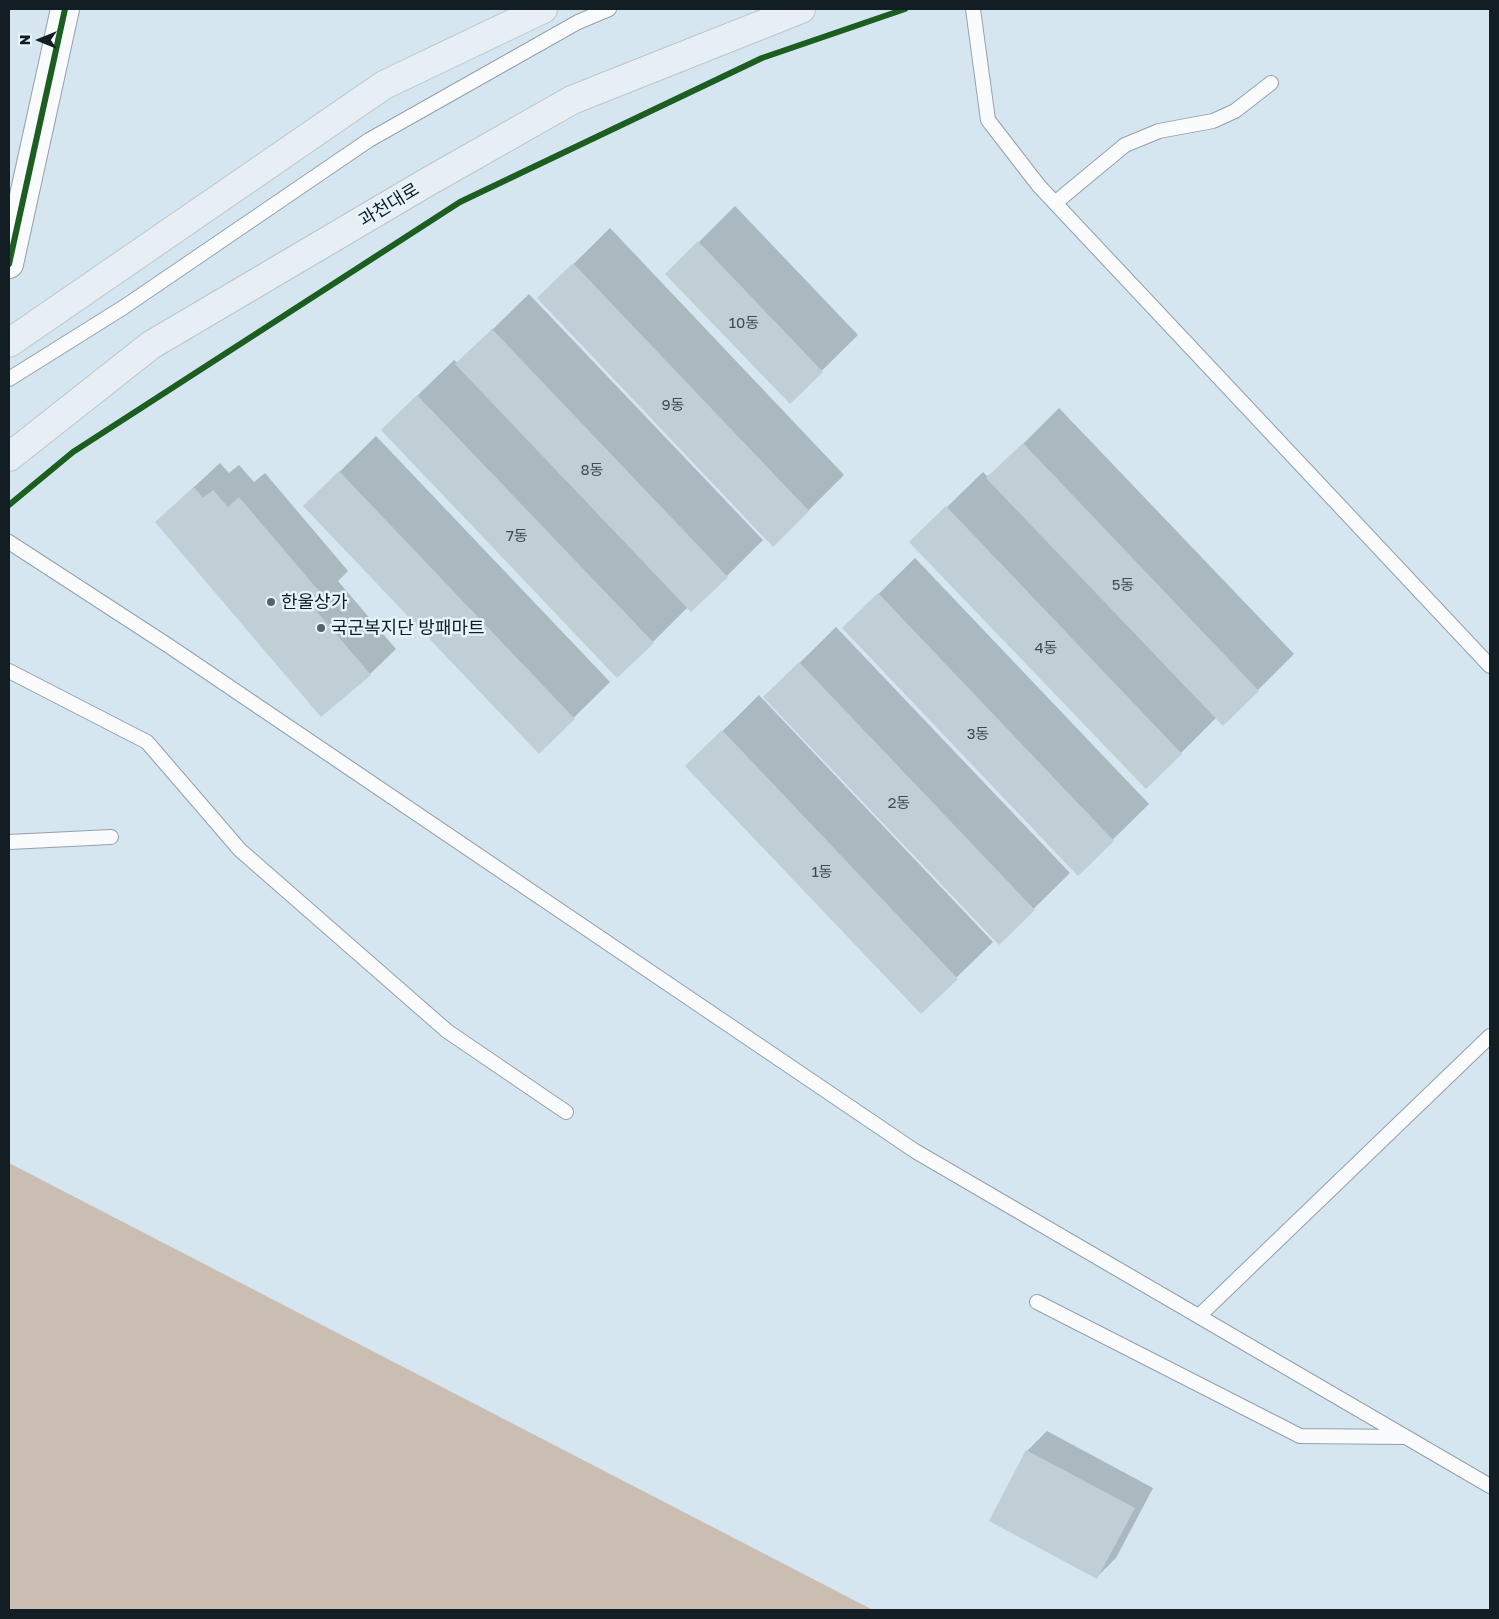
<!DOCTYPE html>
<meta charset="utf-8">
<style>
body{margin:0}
#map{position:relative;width:1499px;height:1619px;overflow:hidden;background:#d5e6f0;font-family:"Golos Text",sans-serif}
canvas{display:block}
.frame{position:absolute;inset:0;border:10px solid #121d24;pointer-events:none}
.north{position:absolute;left:15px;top:15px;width:50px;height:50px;-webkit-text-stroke:4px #e6f3fb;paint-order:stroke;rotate:270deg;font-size:14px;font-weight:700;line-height:20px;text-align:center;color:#121d24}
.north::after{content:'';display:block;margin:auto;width:18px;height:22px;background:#121d24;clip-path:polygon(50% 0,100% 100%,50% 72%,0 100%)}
</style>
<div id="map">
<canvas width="1499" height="1619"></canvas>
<div class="frame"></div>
<div class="north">N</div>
</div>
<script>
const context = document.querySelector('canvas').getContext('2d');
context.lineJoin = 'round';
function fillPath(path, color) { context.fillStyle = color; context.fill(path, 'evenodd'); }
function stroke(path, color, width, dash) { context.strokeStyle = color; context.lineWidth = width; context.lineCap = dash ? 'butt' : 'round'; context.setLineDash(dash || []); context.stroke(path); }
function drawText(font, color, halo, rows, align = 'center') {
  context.font = font + ' "Golos Text","Noto Sans KR",sans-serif'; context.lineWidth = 5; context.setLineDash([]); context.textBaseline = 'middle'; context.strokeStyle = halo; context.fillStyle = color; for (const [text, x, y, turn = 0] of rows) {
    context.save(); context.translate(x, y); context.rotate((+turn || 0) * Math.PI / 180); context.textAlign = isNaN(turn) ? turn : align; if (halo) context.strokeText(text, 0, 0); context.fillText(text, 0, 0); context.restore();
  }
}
const forest = new Path2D(`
 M 9,1163 L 873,1610 L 9,1610 Z`);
const shadow = new Path2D(`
 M 735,206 L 858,335 L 790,402 L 667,274 Z
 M 610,228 L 844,475 L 808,511 L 539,298 Z
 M 529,294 L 763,540 L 727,576 L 688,607 L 653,642 L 382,430 L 454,360 L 458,363 Z
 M 1059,408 L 1294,654 L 1258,690 L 1216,718 L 1181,753 L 911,542 L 983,472 L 989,478 Z
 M 376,436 L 610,682 L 539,752 L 305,506 Z
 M 220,463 L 229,473 L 239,465 L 254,482 L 265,473 L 348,571 L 338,581 L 396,649 L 370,674 L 321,716 L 156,522 Z
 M 915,558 L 1149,804 L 1078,874 L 844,628 Z
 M 836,627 L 1070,873 L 999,943 L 765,697 Z
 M 759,695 L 993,942 L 921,1012 L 687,766 Z
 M 1047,1431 L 1153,1488 L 1116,1558 L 1097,1577 L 990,1521 L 1027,1451 Z`);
const building = new Path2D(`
 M 698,241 L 823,372 L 790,404 L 665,274 Z
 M 573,263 L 809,511 L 773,547 L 537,298 Z
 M 492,329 L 728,577 L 691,612 L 455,364 Z
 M 417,395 L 654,643 L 617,678 L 381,430 Z
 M 1023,443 L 1259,691 L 1223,726 L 986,478 Z
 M 339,471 L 575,719 L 539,754 L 303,506 Z
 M 194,487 L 203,498 L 213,490 L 228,507 L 239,497 L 324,597 L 313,607 L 371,675 L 321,717 L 155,522 Z
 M 946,506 L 1182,754 L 1146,789 L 909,542 Z
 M 878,593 L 1114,841 L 1078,876 L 842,628 Z
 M 799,662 L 1035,910 L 999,945 L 763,697 Z
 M 722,730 L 958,979 L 921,1014 L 685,766 Z
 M 1026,1450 L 1135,1508 L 1097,1579 L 989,1521 Z`);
const service = new Path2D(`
 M 973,9 L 988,120 L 1039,186 L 1490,666
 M 1055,203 L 1125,145 L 1159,131 L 1213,121 L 1235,111 L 1271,83
 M 9,379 L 124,307 L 369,140 L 578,22 L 609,9
 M 9,542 L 169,646 L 915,1151 L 1490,1486
 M 9,671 L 147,742 L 240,850 L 447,1031 L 566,1112
 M 9,842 L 111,837
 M 1037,1302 L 1300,1436 L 1405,1437
 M 1199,1316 L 1490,1036`);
const minor = new Path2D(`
 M 9,264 L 65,9`);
const primary = new Path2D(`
 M 9,343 L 384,85 L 543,9
 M 9,457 L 151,345 L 424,184 L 572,100 L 801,9`);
const cycleway = new Path2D(`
 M 9,264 L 65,9
 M 9,505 L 73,452 L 460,202 L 762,58 L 905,9`);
const markers = [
 [271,602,5,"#56636b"],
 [321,628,5,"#56636b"]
];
const numberNames = [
 ["10동",744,323],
 ["9동",673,405],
 ["8동",592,470],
 ["7동",517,536],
 ["5동",1123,585],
 ["4동",1046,648],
 ["3동",978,734],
 ["2동",899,803],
 ["1동",822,872]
];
const streetNames = [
 ["과천대로",389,205,-31]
];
const poiNames = [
 ["한울상가",281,602],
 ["국군복지단 방패마트",331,628]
];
fillPath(forest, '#c9beb1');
fillPath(shadow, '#0003');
fillPath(building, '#c0ced6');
stroke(service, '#95a1a9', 16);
stroke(minor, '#95a1a9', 30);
stroke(primary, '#bcc5c9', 30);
stroke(service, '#f9fbfd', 14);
stroke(minor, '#f9fbfd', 28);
stroke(primary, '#e8eff4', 28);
stroke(cycleway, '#1b5e20', 6);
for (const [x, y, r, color] of markers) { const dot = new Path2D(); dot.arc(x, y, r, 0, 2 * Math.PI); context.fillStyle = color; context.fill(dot); stroke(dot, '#e6f3fb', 2); }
drawText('15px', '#3f4b52', null, numberNames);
drawText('18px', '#121d24', '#e6f3fb', streetNames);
drawText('18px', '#121d24', '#e6f3fb', poiNames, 'left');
</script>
